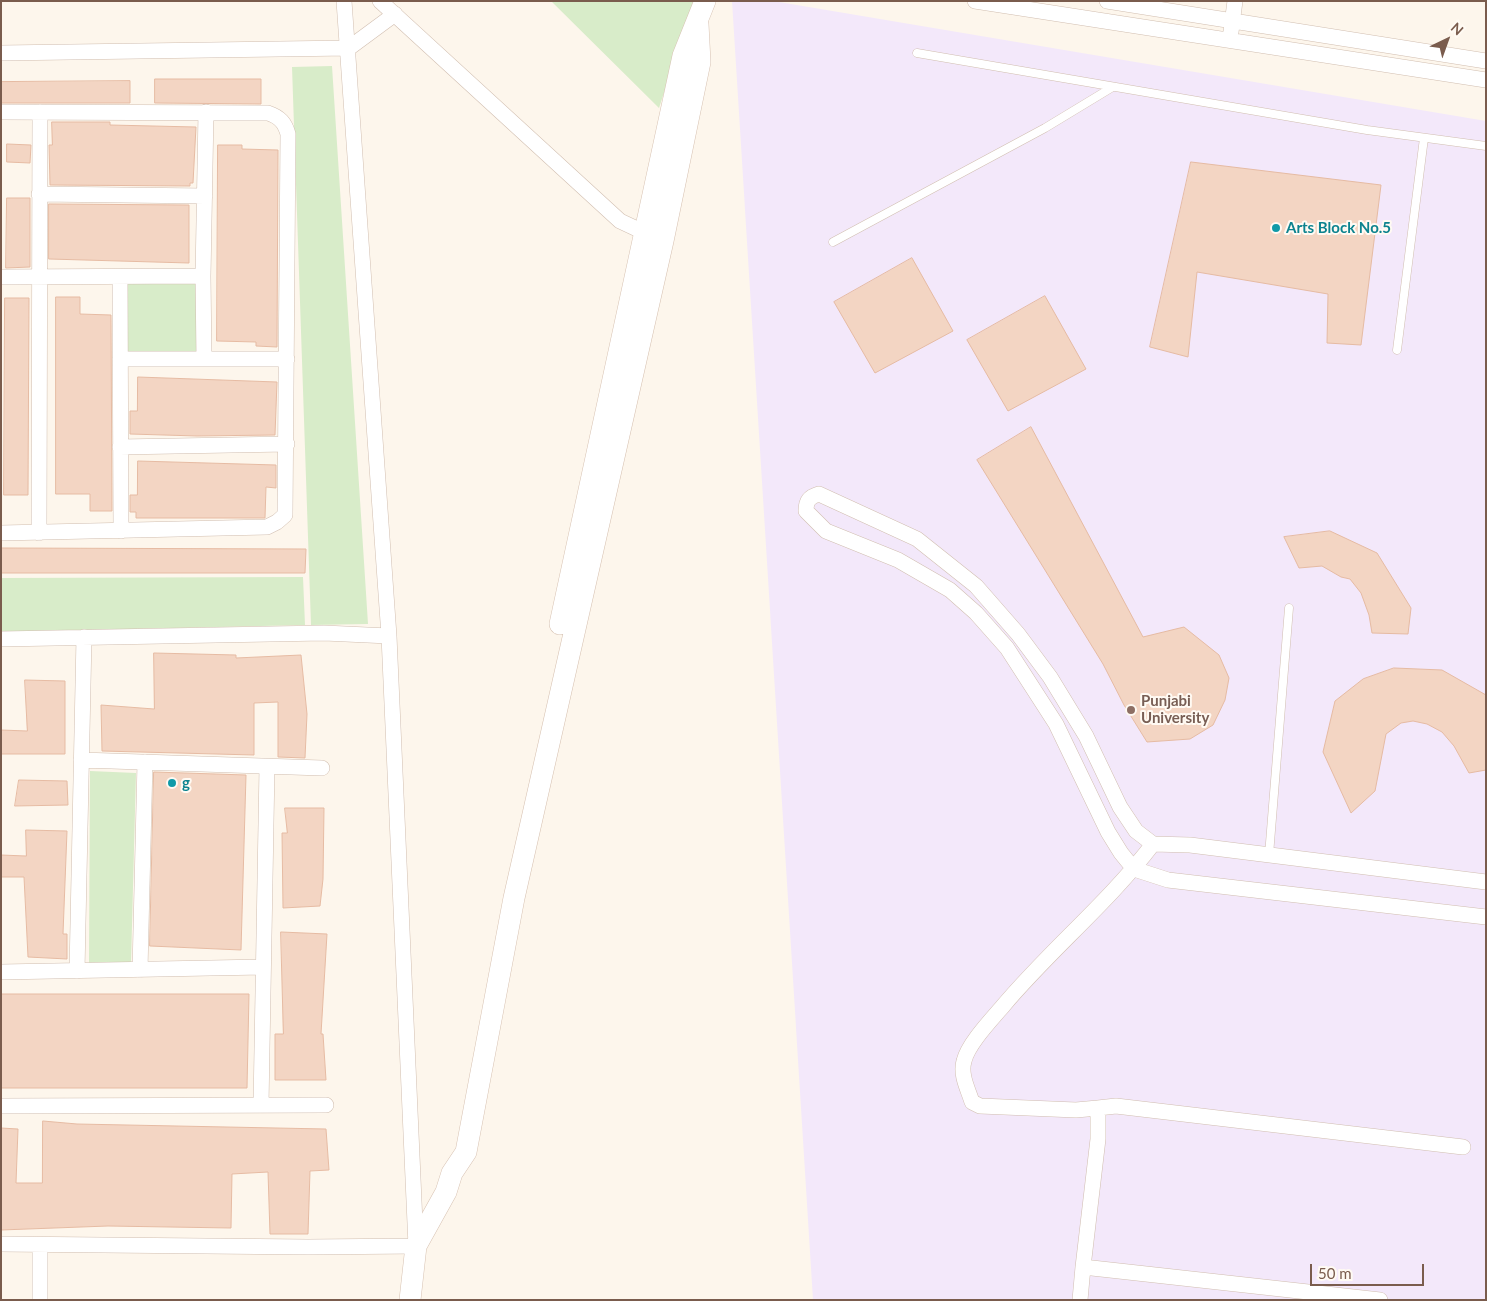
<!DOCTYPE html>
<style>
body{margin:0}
#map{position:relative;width:1487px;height:1301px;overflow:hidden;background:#fdf6ec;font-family:Lato,sans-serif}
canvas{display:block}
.frame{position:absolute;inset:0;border:2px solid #7a5c4d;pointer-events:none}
.north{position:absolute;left:1422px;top:15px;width:50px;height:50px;-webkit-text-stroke:4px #fffaf3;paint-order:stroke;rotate:42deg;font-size:14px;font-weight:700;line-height:20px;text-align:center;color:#7a5c4d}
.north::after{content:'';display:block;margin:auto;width:18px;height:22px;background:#7a5c4d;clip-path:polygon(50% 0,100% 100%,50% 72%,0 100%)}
.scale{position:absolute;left:1310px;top:1264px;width:114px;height:22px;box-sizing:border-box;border:2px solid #7a5c4d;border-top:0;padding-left:6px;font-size:15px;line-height:18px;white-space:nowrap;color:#7a5c4d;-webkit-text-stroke:4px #fffaf3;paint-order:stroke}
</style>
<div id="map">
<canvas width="1487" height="1301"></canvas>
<div class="frame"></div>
<div class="north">N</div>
<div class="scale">50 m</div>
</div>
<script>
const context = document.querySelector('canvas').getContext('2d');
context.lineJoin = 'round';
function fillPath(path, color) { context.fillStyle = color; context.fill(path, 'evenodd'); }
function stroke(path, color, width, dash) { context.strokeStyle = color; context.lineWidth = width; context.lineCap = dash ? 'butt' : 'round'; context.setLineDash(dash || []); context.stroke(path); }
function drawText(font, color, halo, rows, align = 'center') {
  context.font = font + ' Lato,sans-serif'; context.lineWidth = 4; context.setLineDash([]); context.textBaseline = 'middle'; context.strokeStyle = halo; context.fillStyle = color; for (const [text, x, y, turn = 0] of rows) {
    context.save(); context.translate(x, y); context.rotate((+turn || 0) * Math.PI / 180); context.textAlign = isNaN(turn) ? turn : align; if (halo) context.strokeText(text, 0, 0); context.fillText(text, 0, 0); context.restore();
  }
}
const education = new Path2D(`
 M 732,1 L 773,1 L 1486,121 L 1486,1300 L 813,1300 Z`);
const green = new Path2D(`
 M 551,1 L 694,1 L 659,108 Z
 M 332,66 L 368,624 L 311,625 L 292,67 Z
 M 125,283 L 197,284 L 198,353 L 126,354 Z
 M 303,577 L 305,625 L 1,632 L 1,578 Z
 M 90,771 L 136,773 L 131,963 L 89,963 Z`);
const building = new Path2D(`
 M 155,79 L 261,79 L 261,104 L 155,103 Z
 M 130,81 L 130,103 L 1,103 L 1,82 Z
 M 52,122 L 110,122 L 110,125 L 196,127 L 193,183 L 190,183 L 190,186 L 50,185 L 49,145 L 52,145 Z
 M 7,144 L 31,145 L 30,163 L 7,162 Z
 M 218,145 L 242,145 L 242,149 L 278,150 L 277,347 L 256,346 L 256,342 L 217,341 Z
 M 1191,162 L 1381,185 L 1361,345 L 1327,343 L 1328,294 L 1197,272 L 1188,357 L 1150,347 Z
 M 7,198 L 30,198 L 30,267 L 6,268 Z
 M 49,204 L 189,205 L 189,263 L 49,259 Z
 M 912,258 L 953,331 L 875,373 L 834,302 Z
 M 1045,296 L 1086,369 L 1008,411 L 967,340 Z
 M 56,297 L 80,297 L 80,314 L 111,315 L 112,511 L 90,511 L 90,494 L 56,494 Z
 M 5,298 L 29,298 L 28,495 L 4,495 Z
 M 138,377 L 277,382 L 275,435 L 197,436 L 130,434 L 130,411 L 137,411 Z
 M 1031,427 L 1143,637 L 1184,627 L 1219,655 L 1229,678 L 1225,700 L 1213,725 L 1190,739 L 1147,742 L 1124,705 L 1103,664 L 977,460 Z
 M 138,461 L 276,465 L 276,488 L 266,487 L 265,518 L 136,518 L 136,512 L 130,512 L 130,495 L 137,495 Z
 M 1330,531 L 1377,553 L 1411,608 L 1408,634 L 1372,633 L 1369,615 L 1361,593 L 1350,579 L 1341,577 L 1322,566 L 1299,568 L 1284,537 Z
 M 1,548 L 306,549 L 305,573 L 1,573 Z
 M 154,653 L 236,655 L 236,658 L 301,655 L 307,714 L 305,758 L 278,757 L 278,702 L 254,703 L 254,755 L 102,751 L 101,705 L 154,709 Z
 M 1394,668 L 1442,670 L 1486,695 L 1486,770 L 1469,773 L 1454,746 L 1442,732 L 1427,724 L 1413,721 L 1401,723 L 1386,734 L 1375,791 L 1351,813 L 1323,752 L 1335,701 L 1363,679 Z
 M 25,680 L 65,681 L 65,754 L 1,754 L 1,730 L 27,731 Z
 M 154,772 L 246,775 L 241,950 L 150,946 Z
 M 19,780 L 67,781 L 68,805 L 15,806 Z
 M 285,808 L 324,808 L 323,879 L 320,906 L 283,908 L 282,833 L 287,833 Z
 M 26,830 L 67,831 L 63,934 L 67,934 L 67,959 L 28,957 L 24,877 L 1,877 L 1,855 L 26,856 Z
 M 281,932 L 327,934 L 321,1034 L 323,1034 L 326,1080 L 275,1080 L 275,1034 L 283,1034 Z
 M 1,994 L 249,994 L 247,1088 L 1,1088 Z
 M 43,1121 L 77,1124 L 326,1129 L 329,1170 L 310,1171 L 308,1234 L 270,1234 L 268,1172 L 232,1174 L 231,1228 L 108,1226 L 1,1230 L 1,1128 L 18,1129 L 16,1183 L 42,1183 Z`);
const lane = new Path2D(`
 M 917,53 L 1367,130 L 1486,146
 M 833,242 L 1045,128 L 1111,88
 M 1397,350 L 1424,138
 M 1269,855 L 1289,608`);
const street = new Path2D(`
 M 380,1 L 620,221 L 652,236
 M 975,1 L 1486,80
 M 1107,1 L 1486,61
 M 1231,32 L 1235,1
 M 1,53 L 349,48 L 395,14
 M 1,112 L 268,113 C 280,117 285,123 288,134 L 285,515 L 277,522 L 267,527 L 1,533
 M 39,194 L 205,196
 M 203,276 L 204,359
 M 1,277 L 203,276 L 206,112
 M 120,277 L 121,531
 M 120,359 L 287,359
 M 120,447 L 287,444
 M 39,533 L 40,112
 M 1,639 L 324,633 L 389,636
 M 81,760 L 322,768
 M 1486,882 L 1190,845 L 1153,844 L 1136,831 L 1120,807 L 1086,736 L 1050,677 L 1018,634 L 976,586 L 917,539 L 819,494 C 809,497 806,501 806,511 L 826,531 L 898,560 L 950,590 L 976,613 L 1007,648 L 1056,724 L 1108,832 L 1121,853 L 1134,869 L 1168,880 L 1486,917
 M 140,970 L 145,762
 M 77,971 L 84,637
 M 1,972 L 263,967
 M 261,1105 L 267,767
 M 1,1106 L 326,1105
 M 1098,1108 L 1116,1106 L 1463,1147
 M 1,1244 L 308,1247 L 416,1246 L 389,636 L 344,1
 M 1083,1267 L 1098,1139 L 1098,1108 L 1076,1110 L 980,1106 L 972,1102 C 968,1089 960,1075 964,1061 C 968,1044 991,1020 1003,1006 C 1050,950 1108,903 1153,844
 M 40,1300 L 40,1246
 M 1080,1300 L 1083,1267 L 1380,1300`);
const secondary = new Path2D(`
 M 560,624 L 683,56 L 705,1
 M 410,1300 L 416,1246 L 446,1192 L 452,1173 L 466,1152 L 514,898 L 663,241 L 700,62 L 698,24`);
const markers = [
 [1276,228,5,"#0f9aa8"],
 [1131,710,5,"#8d6e63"],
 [172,783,5,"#0f9aa8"]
];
const cultureNames = [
 ["Arts Block No.5",1286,228],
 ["g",182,783]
];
const educationNames = [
 ["Punjabi",1141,701],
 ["University",1141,718]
];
fillPath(education, '#f3e8fa');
fillPath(green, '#d8ecc9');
fillPath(building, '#f3d5c3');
stroke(building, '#e6bba3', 1);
stroke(lane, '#d1beb0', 9);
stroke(street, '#d1beb0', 16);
stroke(secondary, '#d6c0b0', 22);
stroke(lane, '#fff', 8);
stroke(street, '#fff', 15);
stroke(secondary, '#fff', 21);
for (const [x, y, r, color] of markers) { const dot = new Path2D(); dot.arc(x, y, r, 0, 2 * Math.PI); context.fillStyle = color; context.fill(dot); stroke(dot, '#fffaf3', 2); }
drawText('bold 15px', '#0d838f', '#fffaf3', cultureNames, 'left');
drawText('bold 15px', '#785e54', '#fffaf3', educationNames, 'left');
</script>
